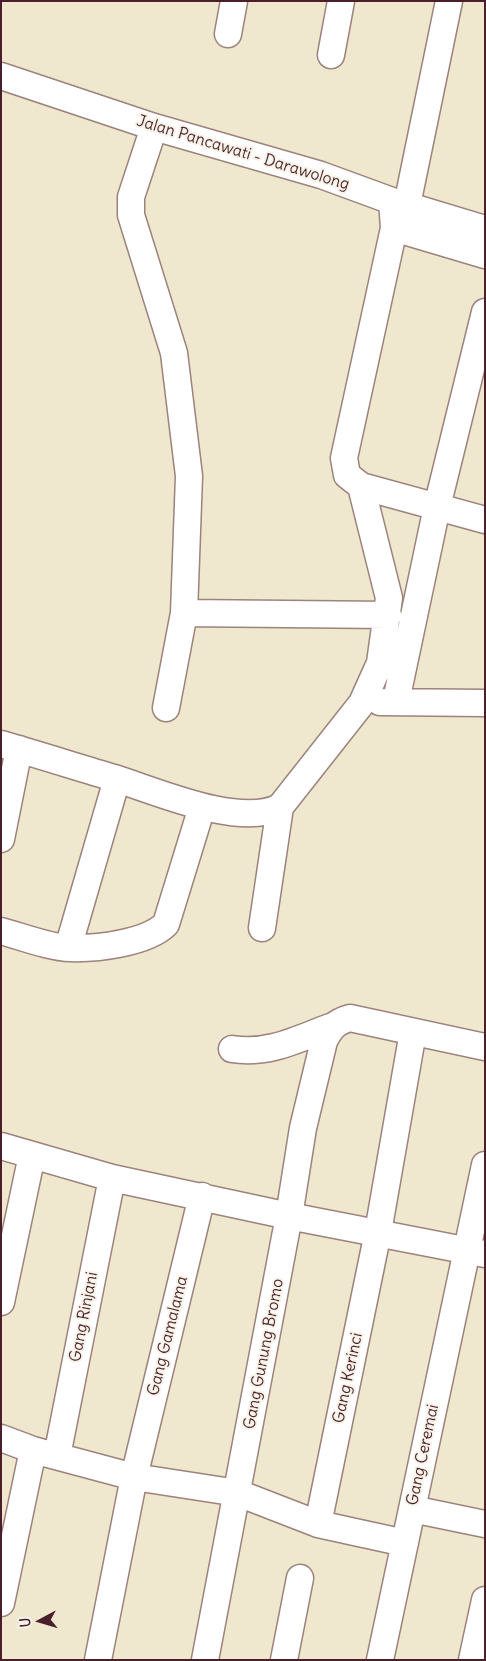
<!DOCTYPE html>
<style>
body{margin:0}
#map{position:relative;width:486px;height:1661px;overflow:hidden;background:#efe7ce;font-family:Delius,sans-serif}
canvas{display:block}
.frame{position:absolute;inset:0;border:2px solid #4a1f2b;pointer-events:none}
.north{position:absolute;left:15px;top:1596px;width:50px;height:50px;-webkit-text-stroke:4px #f7f3e8;paint-order:stroke;rotate:264deg;font-size:14px;font-weight:700;line-height:20px;text-align:center;color:#4a1f2b}
.north::after{content:'';display:block;margin:auto;width:18px;height:22px;background:#4a1f2b;clip-path:polygon(50% 0,100% 100%,50% 72%,0 100%)}
</style>
<div id="map">
<canvas width="486" height="1661"></canvas>
<div class="frame"></div>
<div class="north">U</div>
</div>
<script>
const context = document.querySelector('canvas').getContext('2d');
context.lineJoin = 'round';
function stroke(path, color, width, dash) { context.strokeStyle = color; context.lineWidth = width; context.lineCap = dash ? 'butt' : 'round'; context.setLineDash(dash || []); context.stroke(path); }
function drawText(font, color, halo, rows, align = 'center') {
  context.font = font + ' Delius,sans-serif'; context.lineWidth = 4; context.setLineDash([]); context.textBaseline = 'middle'; context.strokeStyle = halo; context.fillStyle = color; for (const [text, x, y, turn = 0] of rows) {
    context.save(); context.translate(x, y); context.rotate((+turn || 0) * Math.PI / 180); context.textAlign = isNaN(turn) ? turn : align; if (halo) context.strokeText(text, 0, 0); context.fillText(text, 0, 0); context.restore();
  }
}
const minor = new Path2D(`
 M 228,34 L 234,1
 M 331,55 L 341,1
 M 1,76 L 154,127 L 321,175 L 392,201 L 485,229
 M 154,127 L 131,197 L 131,215 L 174,353 L 189,476 L 184,613 L 166,708
 M 407,205 L 449,1
 M 394,228 L 485,255
 M 361,486 L 485,520
 M 184,613 L 388,615
 M 396,701 L 437,507 L 485,312
 M 380,702 L 485,703
 M 1,744 C 39,755 77,767 114,778 C 156,791 239,828 280,807 L 362,703 L 380,663 L 389,598 L 361,486 L 347,475 L 344,458 L 394,228 L 392,201
 M 1,839 L 19,749
 M 262,928 L 280,807
 M 1,931 C 20,936 51,948 70,948 C 96,949 147,943 166,924 L 202,807
 M 68,948 L 117,779
 M 232,1049 C 268,1055 298,1039 330,1027
 M 1,1146 L 112,1178 L 289,1216 L 485,1254
 M 1,1302 L 32,1155
 M 1,1438 L 33,1450 L 134,1477 L 238,1493 L 318,1524 L 405,1543
 M 57,1456 L 112,1178
 M 412,1509 L 485,1524
 M 318,1524 L 378,1232 L 413,1032
 M 1,1603 L 33,1450
 M 98,1660 L 134,1477 L 202,1196
 M 205,1660 L 289,1216 L 303,1128 L 324,1041 C 331,1027 336,1022 350,1018 L 485,1047
 M 284,1660 L 300,1578
 M 380,1660 L 485,1165
 M 472,1660 L 485,1600`);
const streetNames = [
 ["Jalan Pancawati - Darawolong",243,153,17],
 ["Gang Rinjani",84,1317,-79],
 ["Gang Gamalama",168,1336,-76],
 ["Gang Gunung Bromo",264,1354,-79],
 ["Gang Kerinci",348,1378,-78],
 ["Gang Ceremai",423,1455,-78]
];
stroke(minor, '#9c837c', 29);
stroke(minor, '#fff', 26);
drawText('16px', '#4a1f2b', '#f7f3e8', streetNames);
</script>
